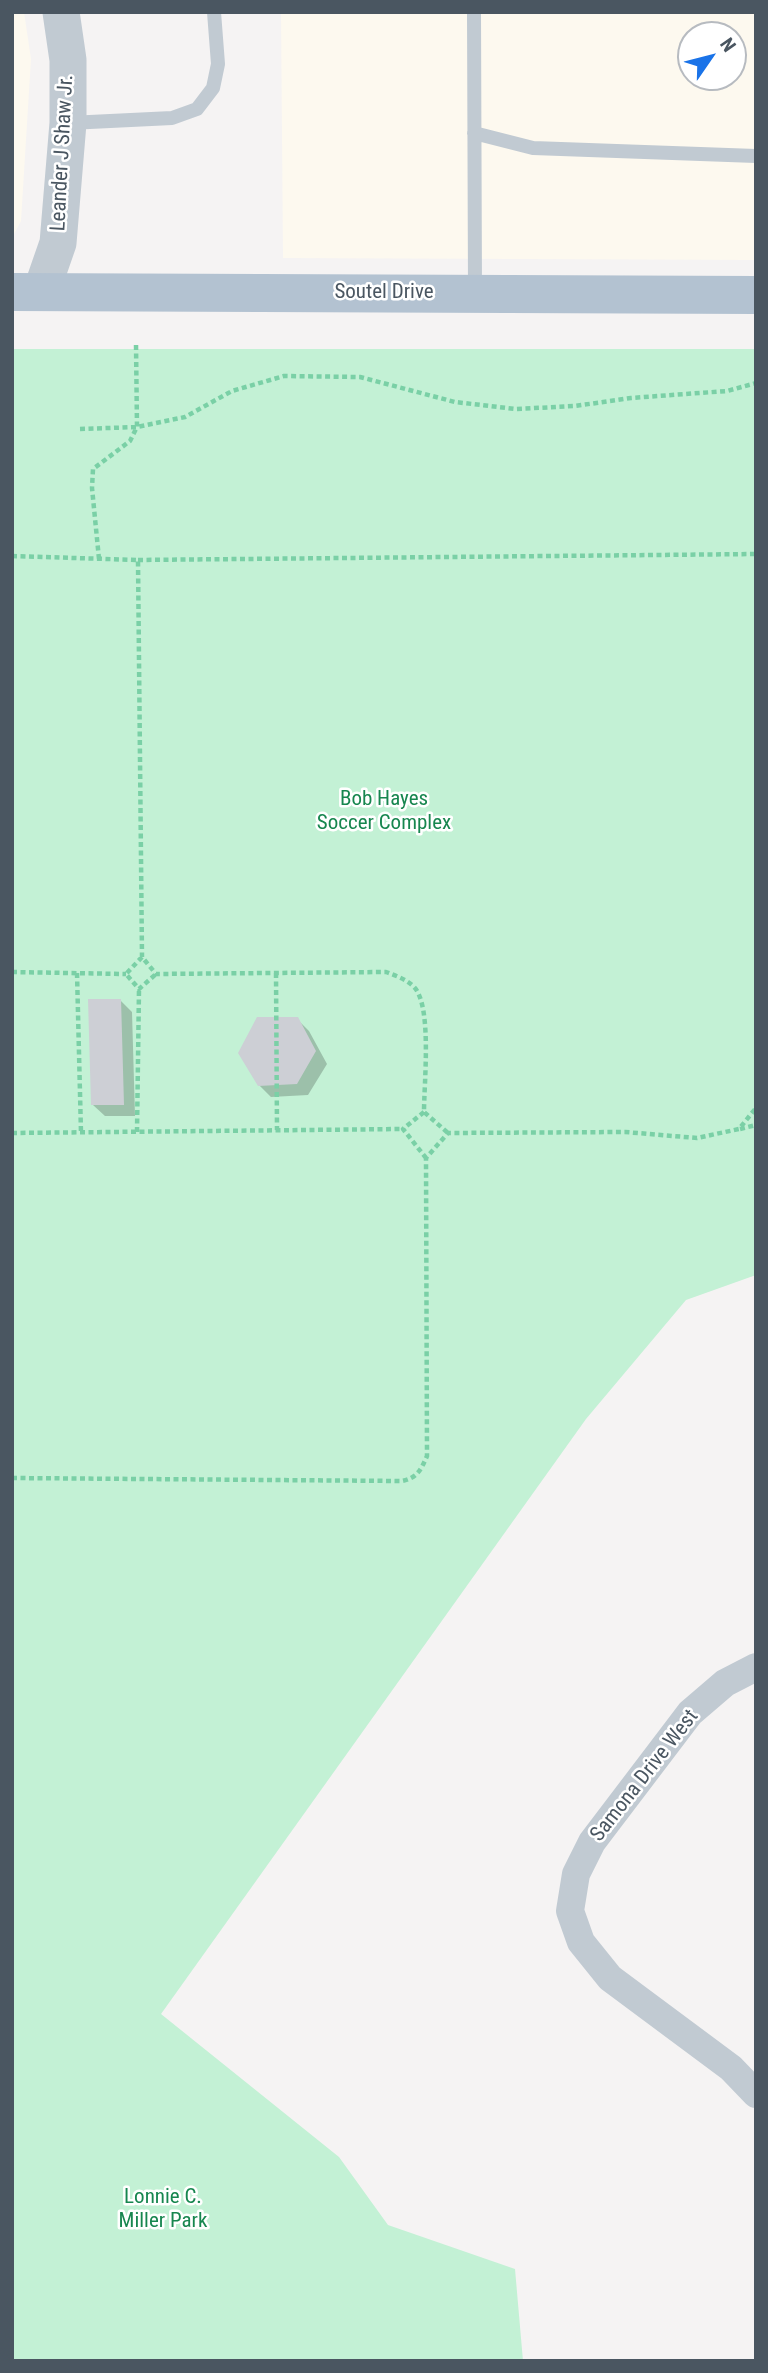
<!DOCTYPE html>
<style>
body{margin:0}
#map{position:relative;width:768px;height:2373px;overflow:hidden;background:#f5f3f3;font-family:"Roboto Condensed",sans-serif}
canvas{display:block}
.frame{position:absolute;inset:0;border:14px solid #4a5661;pointer-events:none}
.north{position:absolute;left:677px;top:21px;width:70px;height:70px;box-sizing:border-box;background:#fff;border:2px solid #b7bbc0;border-radius:50%;rotate:55deg;font-size:19px;font-weight:700;line-height:28px;text-align:center;color:#4a5661}
.north::after{content:'';display:block;margin:auto;width:24px;height:32px;background:#1a73e8;clip-path:polygon(50% 0,100% 100%,50% 72%,0 100%)}
</style>
<div id="map">
<canvas width="768" height="2373"></canvas>
<div class="frame"></div>
<div class="north">N</div>
</div>
<script>
const context = document.querySelector('canvas').getContext('2d');
context.lineJoin = 'round';
function fillPath(path, color) { context.fillStyle = color; context.fill(path, 'evenodd'); }
function stroke(path, color, width, dash) { context.strokeStyle = color; context.lineWidth = width; context.lineCap = dash ? 'butt' : 'round'; context.setLineDash(dash || []); context.stroke(path); }
function drawText(font, color, halo, rows, align = 'center') {
  context.font = font + ' "Roboto Condensed",sans-serif'; context.lineWidth = 5; context.setLineDash([]); context.textBaseline = 'middle'; context.strokeStyle = halo; context.fillStyle = color; for (const [text, x, y, turn = 0] of rows) {
    context.save(); context.translate(x, y); context.rotate((+turn || 0) * Math.PI / 180); context.textAlign = isNaN(turn) ? turn : align; if (halo) context.strokeText(text, 0, 0); context.fillText(text, 0, 0); context.restore();
  }
}
const commercial = new Path2D(`
 M 12,12 L 24,12 L 31,59 L 21,221 L 12,238 Z
 M 281,12 L 756,12 L 756,260 L 283,258 ZM 691,35 L 733,35 L 733,77 L 691,77 Z`);
const green = new Path2D(`
 M 12,349 L 756,349 L 756,1275 L 686,1300 L 586,1419 L 161,2014 L 339,2157 L 388,2225 L 515,2269 L 523,2361 L 12,2361 Z`);
const shadow = new Path2D(`
 M 120,1000 L 132,1012 L 135,1116 L 105,1116 L 93,1105 Z
 M 297,1019 L 309,1031 L 327,1064 L 308,1095 L 271,1097 L 259,1085 Z`);
const building = new Path2D(`
 M 88,999 L 121,999 L 124,1105 L 91,1105 Z
 M 257,1017 L 298,1017 L 316,1051 L 297,1084 L 258,1086 L 238,1053 Z`);
const path = new Path2D(`
 M 80,429 L 137,427 L 185,417 L 232,391 L 284,376 L 360,377 L 455,402 L 516,409 L 575,406 L 631,398 L 727,391 L 756,383
 M 12,556 L 138,560 L 142,957 L 156,974 L 386,972 C 396,976 407,979 415,988 C 432,1009 424,1083 424,1112 L 448,1133
 M 99,559 L 92,488 L 93,469 L 130,441 L 137,427 L 136,344
 M 138,560 L 756,554
 M 142,957 L 126,974 L 139,989 L 156,974
 M 12,972 L 126,974
 M 77,973 L 81,1133
 M 276,973 L 277,1130
 M 424,1112 L 403,1129 L 426,1158
 M 740,1129 L 756,1125
 M 137,1132 L 139,989
 M 12,1133 L 403,1129
 M 12,1478 L 402,1481 C 417,1478 421,1470 427,1456 L 426,1158 L 448,1133 L 625,1132 L 697,1138 L 739,1129 L 756,1108`);
const service = new Path2D(`
 M 474,12 L 475,292
 M 69,123 L 172,118 L 197,109 L 213,88 L 218,64 L 214,12
 M 474,133 L 533,148 L 756,156`);
const minor = new Path2D(`
 M 756,1667 L 725,1683 L 690,1713 L 592,1842 L 576,1874 L 570,1911 L 581,1942 L 610,1978 L 731,2068 L 756,2094`);
const tertiary = new Path2D(`
 M 41,292 L 58,243 L 68,123 L 68,60 L 61,12`);
const primary = new Path2D(`
 M 12,292 L 756,295`);
const streetNames = [
 ["Leander J Shaw Jr.",63,153,-87],
 ["Soutel Drive",384,293],
 ["Samona Drive West",645,1776,-52]
];
const parkNames = [
 ["Bob Hayes",384,800],
 ["Soccer Complex",384,824],
 ["Lonnie C.",163,2198],
 ["Miller Park",163,2222]
];
fillPath(commercial, '#fdf9ef');
fillPath(green, '#c3f1d5');
fillPath(shadow, '#0003');
fillPath(building, '#cdcfd5');
stroke(path, '#7ad0a6', 4.5, [5, 3.5]);
stroke(service, '#c1cad2', 14);
stroke(minor, '#c1cad2', 28);
stroke(tertiary, '#c1cad2', 37);
stroke(primary, '#b3c2d1', 38);
drawText('21px', '#4a5661', '#fff', streetNames);
drawText('21px', '#17864f', '#fff', parkNames);
</script>
